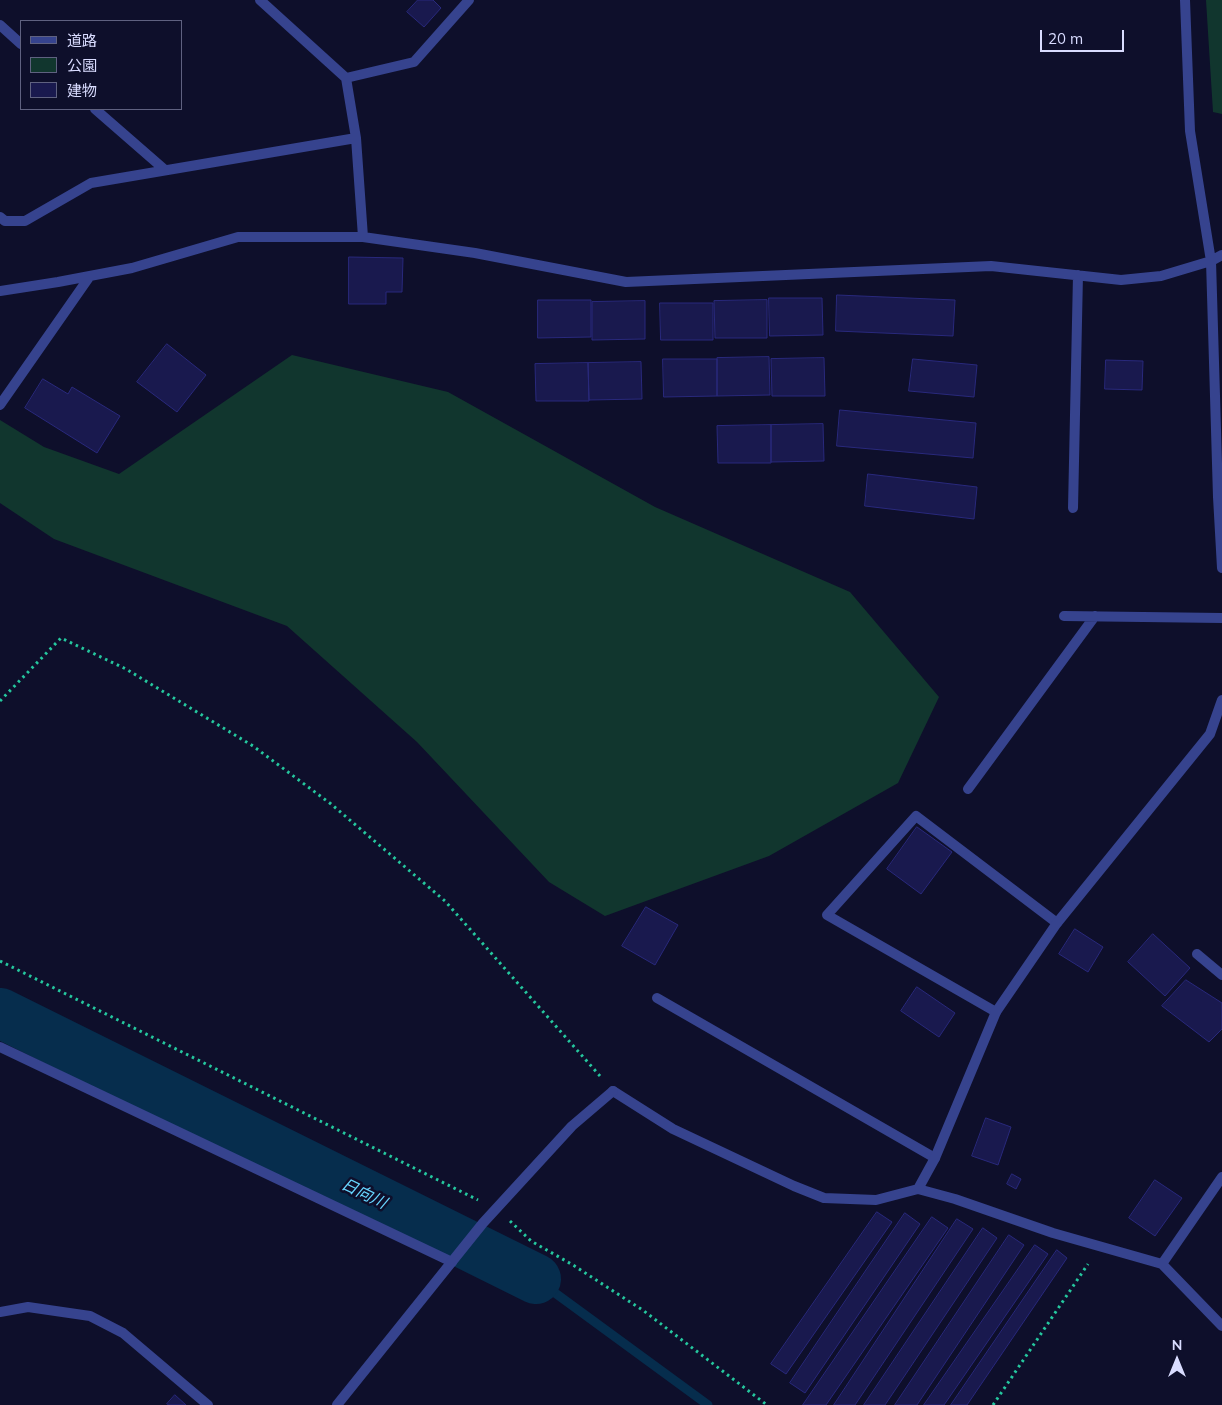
<!DOCTYPE html>
<meta charset="utf-8">
<style>
body{margin:0}
#map{position:relative;width:1222px;height:1405px;overflow:hidden;background:#0e0f2b;font-family:Mulish,"Noto Sans JP",sans-serif}
canvas{display:block}
.legend{position:absolute;left:20px;top:20px;width:162px;height:90px;box-sizing:border-box;background:#0e0f2b;border:1px solid #5f6180;margin:0;padding:6px 9px;list-style:none;font-size:15px;color:#d9dcff}
.legend li{display:flex;align-items:center;gap:10px;height:25px}
.legend b{width:25px;border:1px solid #5f6180}
.north{position:absolute;left:1152px;top:1335px;width:50px;height:50px;-webkit-text-stroke:4px #0e0f2b;paint-order:stroke;rotate:0deg;font-size:14px;font-weight:700;line-height:20px;text-align:center;color:#d9dcff}
.north::after{content:'';display:block;margin:auto;width:18px;height:22px;background:#d9dcff;clip-path:polygon(50% 0,100% 100%,50% 72%,0 100%)}
.scale{position:absolute;left:1040px;top:30px;width:84px;height:22px;box-sizing:border-box;border:2px solid #d9dcff;border-top:0;padding-left:6px;font-size:15px;line-height:18px;white-space:nowrap;color:#d9dcff;-webkit-text-stroke:4px #0e0f2b;paint-order:stroke}
</style>
<div id="map">
<canvas width="1222" height="1405"></canvas>
<ul class="legend">
<li><b style="height:6px;background:#36438e"></b>道路</li>
<li><b style="height:14px;background:#11362e"></b>公園</li>
<li><b style="height:14px;background:#19194e"></b>建物</li>
</ul>
<div class="north">N</div>
<div class="scale">20 m</div>
</div>
<script>
const context = document.querySelector('canvas').getContext('2d');
context.lineJoin = 'round';
function fillPath(path, color) { context.fillStyle = color; context.fill(path, 'evenodd'); }
function stroke(path, color, width, dash) { context.strokeStyle = color; context.lineWidth = width; context.lineCap = dash ? 'butt' : 'round'; context.setLineDash(dash || []); context.stroke(path); }
function drawText(font, color, halo, rows, align = 'center') {
  context.font = font + ' Mulish,"Noto Sans JP",sans-serif'; context.lineWidth = 5; context.setLineDash([]); context.textBaseline = 'middle'; context.strokeStyle = halo; context.fillStyle = color; for (const [text, x, y, turn = 0] of rows) {
    context.save(); context.translate(x, y); context.rotate((+turn || 0) * Math.PI / 180); context.textAlign = isNaN(turn) ? turn : align; if (halo) context.strokeText(text, 0, 0); context.fillText(text, 0, 0); context.restore();
  }
}
const green = new Path2D(`
 M 1206,0 L 1222,0 L 1222,114 L 1213,112 Z
 M 292,355 L 448,392 L 655,507 L 850,592 L 939,697 L 898,783 L 769,856 L 605,916 L 549,882 L 417,742 L 287,626 L 54,539 L 0,503 L 0,420 L 44,447 L 119,474 Z`);
const stream = new Path2D(`
 M 536,1279 L 708,1405`);
const river = new Path2D(`
 M 0,1013 L 536,1279`);
const building = new Path2D(`
 M 418,0 L 433,0 L 441,8 L 424,27 L 407,12 Z
 M 349,257 L 403,258 L 402,292 L 386,292 L 386,304 L 349,304 Z
 M 837,295 L 955,300 L 953,336 L 836,331 Z
 M 769,298 L 822,298 L 823,335 L 770,336 Z
 M 538,300 L 591,300 L 591,337 L 538,338 Z
 M 767,300 L 767,338 L 715,338 L 714,301 Z
 M 645,301 L 645,339 L 592,340 L 592,302 Z
 M 660,303 L 713,303 L 713,340 L 661,340 Z
 M 167,344 L 206,375 L 177,412 L 137,382 Z
 M 769,357 L 770,395 L 717,396 L 717,358 Z
 M 824,358 L 825,396 L 772,396 L 771,359 Z
 M 663,359 L 717,359 L 717,396 L 664,397 Z
 M 913,359 L 977,365 L 974,397 L 909,391 Z
 M 1106,360 L 1143,361 L 1142,390 L 1105,389 Z
 M 641,362 L 642,399 L 589,400 L 588,363 Z
 M 588,363 L 589,401 L 536,401 L 535,364 Z
 M 43,379 L 68,394 L 72,387 L 120,416 L 97,453 L 25,408 Z
 M 840,410 L 976,423 L 973,458 L 837,446 Z
 M 823,424 L 824,461 L 771,462 L 771,425 Z
 M 771,425 L 771,463 L 718,463 L 717,426 Z
 M 868,474 L 977,487 L 974,519 L 865,506 Z
 M 917,827 L 952,852 L 921,894 L 887,869 Z
 M 646,907 L 678,925 L 655,965 L 622,946 Z
 M 1075,929 L 1103,947 L 1088,972 L 1059,954 Z
 M 1153,934 L 1190,968 L 1165,996 L 1128,962 Z
 M 1186,980 L 1222,1003 L 1222,1029 L 1209,1042 L 1162,1006 Z
 M 917,987 L 955,1013 L 939,1037 L 901,1011 Z
 M 986,1118 L 1011,1127 L 998,1165 L 972,1156 Z
 M 1012,1174 L 1021,1179 L 1016,1189 L 1007,1184 Z
 M 1155,1180 L 1182,1198 L 1155,1236 L 1129,1218 Z
 M 877,1212 L 892,1222 L 786,1374 L 771,1364 Z
 M 905,1213 L 920,1224 L 805,1393 L 790,1383 Z
 M 932,1217 L 948,1228 L 826,1405 L 803,1405 Z
 M 957,1219 L 973,1229 L 855,1405 L 834,1405 Z
 M 983,1228 L 997,1238 L 885,1405 L 864,1405 Z
 M 1009,1235 L 1024,1245 L 917,1405 L 895,1405 Z
 M 1035,1245 L 1048,1254 L 944,1405 L 924,1405 Z
 M 1057,1250 L 1067,1258 L 967,1405 L 951,1405 Z
 M 175,1395 L 186,1405 L 169,1405 L 167,1404 Z`);
const path = new Path2D(`
 M 0,701 L 61,638 L 126,669 L 253,746 L 331,804 L 445,901 L 600,1076
 M 0,961 L 478,1200
 M 510,1221 L 531,1241 L 573,1265 L 644,1311 L 767,1405
 M 993,1405 L 1088,1264`);
const service = new Path2D(`
 M 657,998 L 935,1158
 M 996,1012 L 827,915 L 916,816 L 1057,923`);
const minor = new Path2D(`
 M 260,0 L 346,78 L 356,138 L 363,237
 M 1185,0 L 1190,131 L 1211,261 L 1218,497 L 1222,568
 M 0,25 L 21,44
 M 346,78 L 414,62 L 469,0
 M 95,109 L 165,170
 M 0,217 L 5,221 L 25,221 L 91,183 L 356,138
 M 0,291 L 58,282 L 132,268 L 238,237 L 363,237 L 475,253 L 626,282 L 991,266 L 1121,280 L 1161,276 L 1211,261 L 1222,255
 M 0,405 L 90,276
 M 1073,508 L 1078,275
 M 1064,616 L 1222,618
 M 968,789 L 1095,616
 M 1197,954 L 1222,975
 M 0,1047 L 452,1262
 M 613,1091 L 673,1129 L 794,1186 L 824,1198 L 876,1200 L 918,1189 L 935,1158 L 996,1012 L 1057,923 L 1210,734 L 1222,700
 M 918,1189 L 955,1199 L 1053,1233 L 1162,1264 L 1222,1326
 M 1162,1264 L 1222,1177`);
const tertiary = new Path2D(`
 M 0,1312 L 28,1307 L 90,1316 L 123,1333 L 208,1405
 M 337,1405 L 483,1223 L 572,1126 L 613,1091`);
const waterNames = [
 ["日向川",364,1194,26]
];
fillPath(green, '#11362e');
stroke(stream, '#062d4d', 9);
stroke(river, '#062d4d', 50);
fillPath(building, '#19194e');
stroke(building, '#29297c', 1);
stroke(path, '#25c79e', 3, [2.5, 4]);
stroke(service, '#36438e', 10);
stroke(minor, '#36438e', 10);
stroke(tertiary, '#36438e', 10);
drawText('italic 16px', '#67d6ff', '#0e0f2b', waterNames);
</script>
